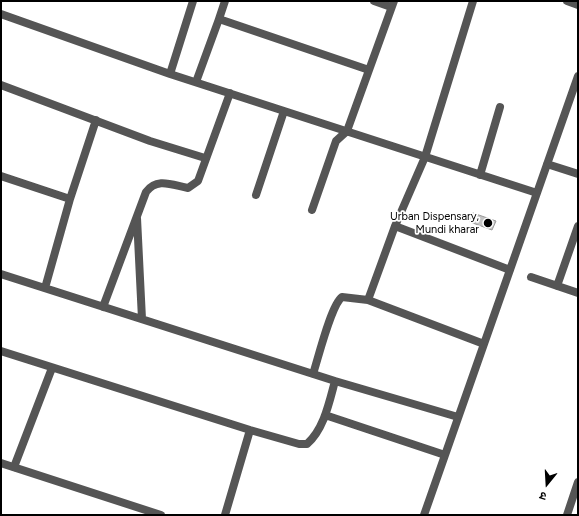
<!DOCTYPE html>
<meta charset="utf-8">
<style>
body{margin:0}
#map{position:relative;width:579px;height:516px;overflow:hidden;background:#fff;font-family:Figtree,"Noto Sans Devanagari",sans-serif}
canvas{display:block}
.frame{position:absolute;inset:0;border:2px solid #000;pointer-events:none}
.north{position:absolute;left:527px;top:464px;width:40px;height:40px;-webkit-text-stroke:3px #fff;paint-order:stroke;rotate:198deg;font-size:11px;font-weight:700;line-height:16px;text-align:center;color:#000}
.north::after{content:'';display:block;margin:auto;width:14px;height:18px;background:#000;clip-path:polygon(50% 0,100% 100%,50% 72%,0 100%)}
</style>
<div id="map">
<canvas width="579" height="516"></canvas>
<div class="frame"></div>
<div class="north">उ</div>
</div>
<script>
const context = document.querySelector('canvas').getContext('2d');
context.lineJoin = 'round';
function fillPath(path, color) { context.fillStyle = color; context.fill(path, 'evenodd'); }
function stroke(path, color, width, dash) { context.strokeStyle = color; context.lineWidth = width; context.lineCap = dash ? 'butt' : 'round'; context.setLineDash(dash || []); context.stroke(path); }
function drawText(font, color, halo, rows, align = 'center') {
  context.font = font + ' Figtree,sans-serif'; context.lineWidth = 3.5; context.setLineDash([]); context.textBaseline = 'middle'; context.strokeStyle = halo; context.fillStyle = color; for (const [text, x, y, turn = 0] of rows) {
    context.save(); context.translate(x, y); context.rotate((+turn || 0) * Math.PI / 180); context.textAlign = isNaN(turn) ? turn : align; if (halo) context.strokeText(text, 0, 0); context.fillText(text, 0, 0); context.restore();
  }
}
const building = new Path2D(`
 M 473,213 L 496,221 L 492,230 L 470,222 Z`);
const minor = new Path2D(`
 M 225,1 L 219,19 L 369,70
 M 374,1 L 391,7
 M 567,1 L 578,5
 M 1,14 L 170,74 L 537,193
 M 170,74 L 193,1
 M 196,82 L 219,19
 M 1,85 L 150,141 L 205,158
 M 547,164 L 578,174
 M 480,175 L 500,107
 M 1,176 L 70,199
 M 256,195 L 284,111
 M 312,210 L 336,141 L 347,131 L 394,1
 M 137,218 L 142,319
 M 395,226 L 510,270
 M 1,274 L 335,381 C 329,403 324,429 307,444 L 299,444 L 250,430 L 1,351
 M 531,277 L 578,293
 M 557,286 L 578,226
 M 45,288 L 70,199 L 96,120
 M 368,300 L 395,226 L 425,157 L 473,1
 M 103,307 L 146,192 C 157,177 172,185 188,188 L 198,181 L 230,93
 M 313,374 C 318,359 331,305 342,297 L 368,300 L 484,344
 M 335,381 L 458,417
 M 325,415 L 445,455
 M 14,467 L 52,368
 M 225,515 L 250,430
 M 424,515 L 578,76
 M 567,515 L 578,482`);
const tertiary = new Path2D(`
 M 1,463 L 161,515`);
const markers = [
 [488,223,5,"#000"]
];
const poiNames = [
 ["Urban Dispensary,",479,217],
 ["Mundi kharar",479,230]
];
fillPath(building, '#c4c4c4');
stroke(building, '#999', 1);
stroke(minor, '#555', 8);
stroke(tertiary, '#555', 8);
for (const [x, y, r, color] of markers) { const dot = new Path2D(); dot.arc(x, y, r, 0, 2 * Math.PI); context.fillStyle = color; context.fill(dot); stroke(dot, '#fff', 1.5); }
drawText('11px', '#000', '#fff', poiNames, 'right');
</script>
